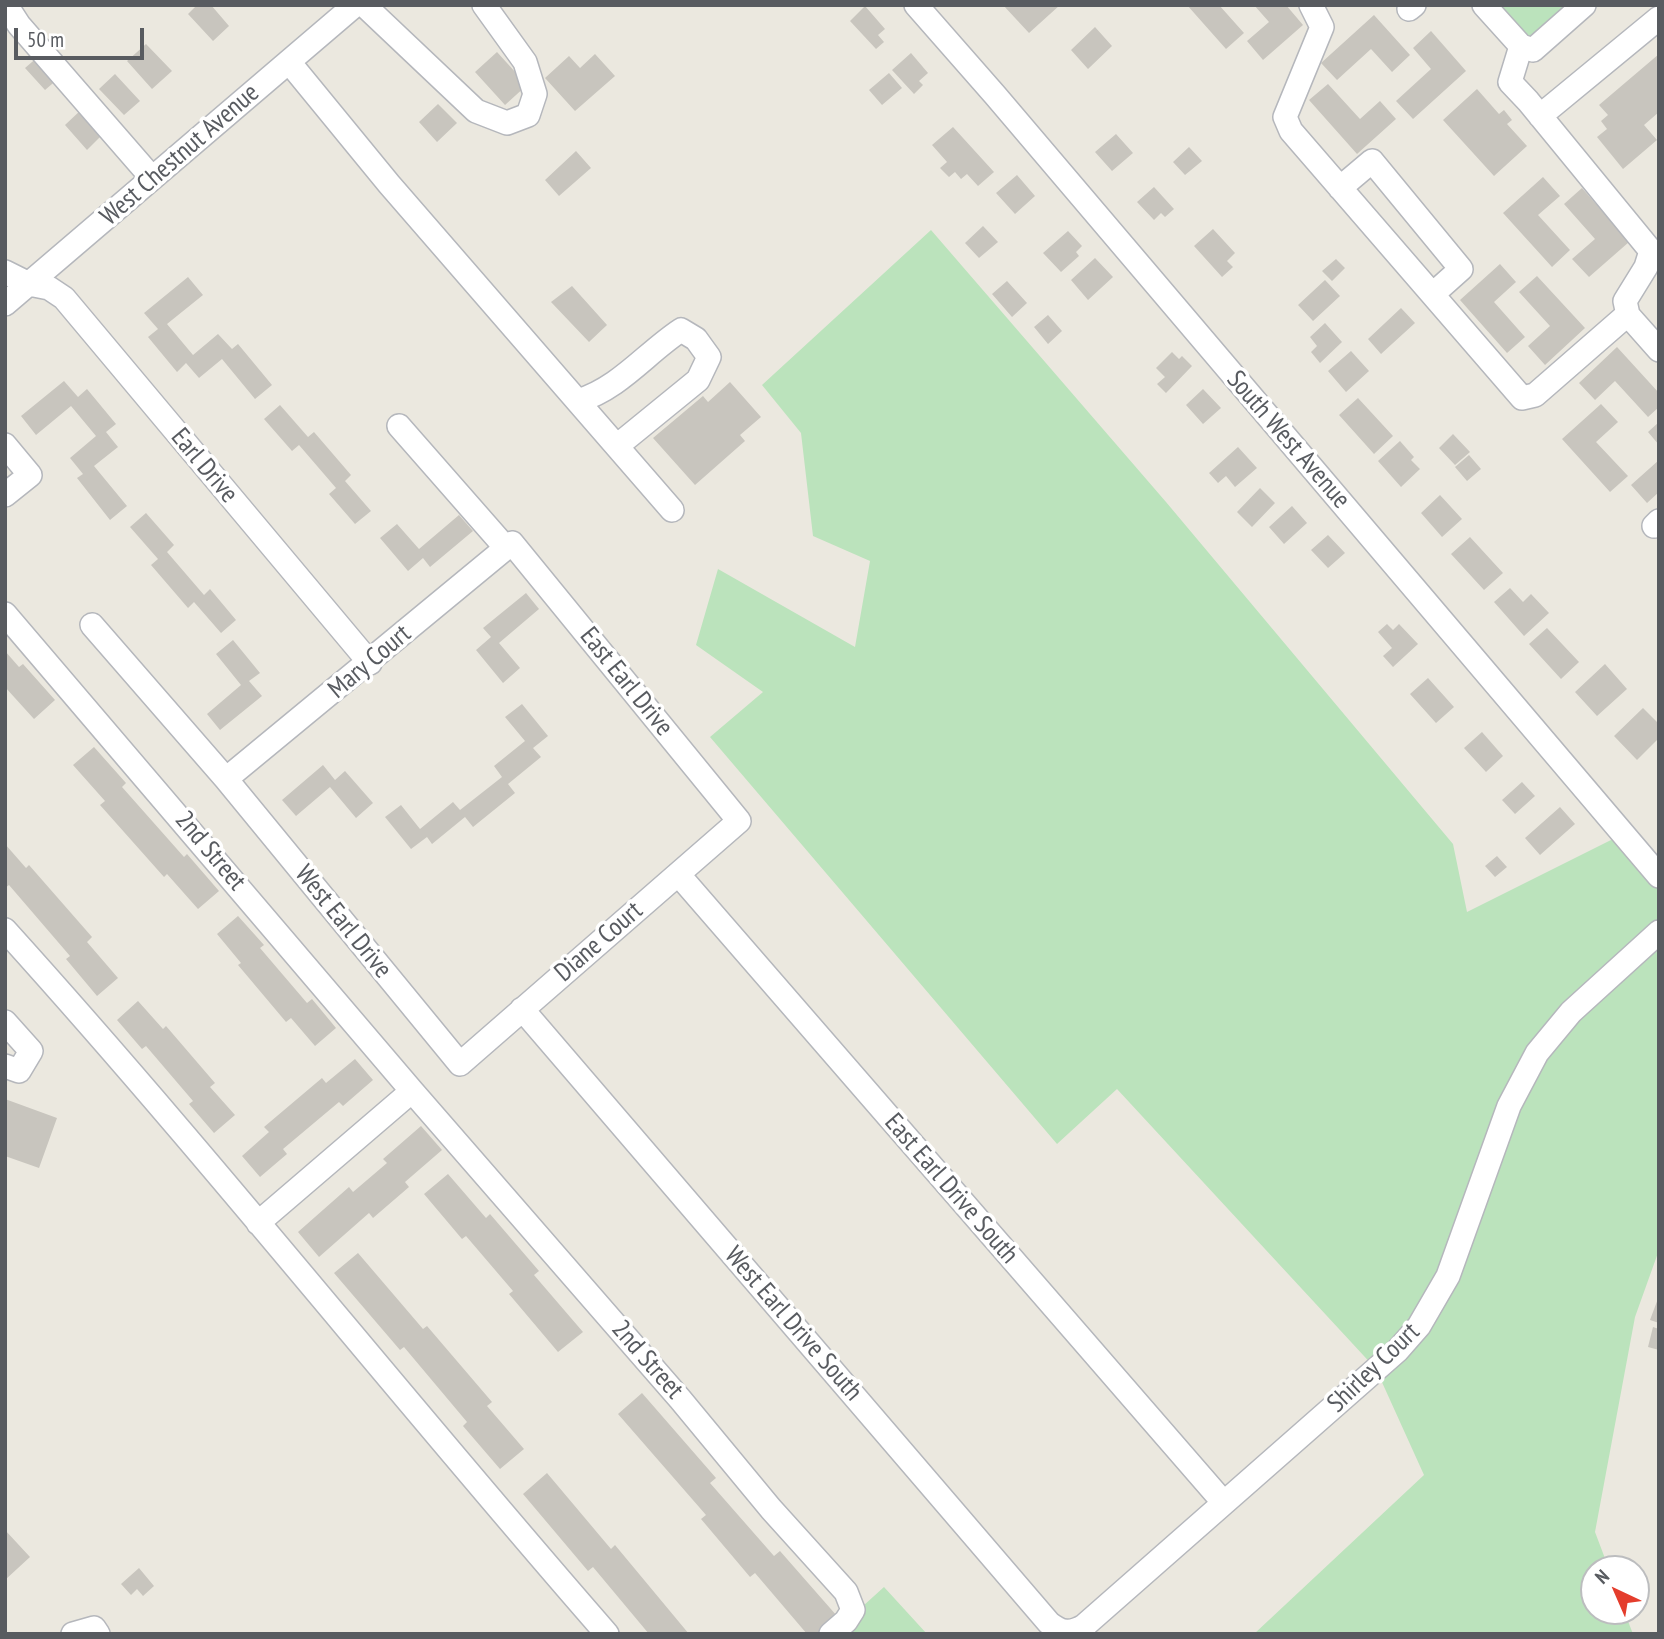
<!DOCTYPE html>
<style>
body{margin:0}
#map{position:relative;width:1664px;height:1639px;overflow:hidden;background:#ebe8df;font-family:"PT Sans Narrow",sans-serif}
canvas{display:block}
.frame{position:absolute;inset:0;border:7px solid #585b60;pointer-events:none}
.north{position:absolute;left:1580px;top:1555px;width:70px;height:70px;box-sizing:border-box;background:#fff;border:2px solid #bcbdbf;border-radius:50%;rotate:316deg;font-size:19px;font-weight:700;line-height:28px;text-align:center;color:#585b60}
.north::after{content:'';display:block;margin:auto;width:24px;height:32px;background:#e43d2c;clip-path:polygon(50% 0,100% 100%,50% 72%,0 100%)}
.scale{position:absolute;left:14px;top:28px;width:130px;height:32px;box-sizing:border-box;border:4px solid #585b60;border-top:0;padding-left:9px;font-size:21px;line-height:24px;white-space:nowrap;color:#585b60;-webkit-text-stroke:5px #fff;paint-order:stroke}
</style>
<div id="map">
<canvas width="1664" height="1639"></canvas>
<div class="frame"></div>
<div class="north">N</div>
<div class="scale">50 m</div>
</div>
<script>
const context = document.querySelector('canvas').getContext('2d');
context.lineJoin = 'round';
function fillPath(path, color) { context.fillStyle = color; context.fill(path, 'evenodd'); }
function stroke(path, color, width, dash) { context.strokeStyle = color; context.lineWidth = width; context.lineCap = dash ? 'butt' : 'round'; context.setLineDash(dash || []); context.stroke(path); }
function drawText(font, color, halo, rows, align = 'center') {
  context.font = font + ' "PT Sans Narrow",sans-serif'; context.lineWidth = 7; context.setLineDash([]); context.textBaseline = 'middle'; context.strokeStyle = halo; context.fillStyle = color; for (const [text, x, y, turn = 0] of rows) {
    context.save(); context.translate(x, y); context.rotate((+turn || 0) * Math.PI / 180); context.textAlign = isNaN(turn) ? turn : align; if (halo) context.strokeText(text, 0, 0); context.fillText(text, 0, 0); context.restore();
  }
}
const green = new Path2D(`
 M 1486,5 L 1590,5 L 1530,56 Z
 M 931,230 L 1166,502 L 1453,844 L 1467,912 L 1623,834 L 1659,876 L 1659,1250 L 1635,1317 L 1595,1532 L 1609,1569 L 1594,1569 L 1594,1611 L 1624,1611 L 1633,1634 L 1254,1634 L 1424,1475 L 1376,1369 L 1117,1089 L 1057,1144 L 710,737 L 763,692 L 696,645 L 718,569 L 855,647 L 870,561 L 813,536 L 801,433 L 762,385 Z
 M 884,1587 L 927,1634 L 832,1634 Z`);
const building = new Path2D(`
 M 197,5 L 211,5 L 229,26 L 213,41 L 188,14 Z
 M 1003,5 L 1060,5 L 1029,33 Z
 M 1187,5 L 1219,5 L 1244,33 L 1226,49 Z
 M 1254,5 L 1286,5 L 1303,25 L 1263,60 L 1247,41 L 1269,22 Z
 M 865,6 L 885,29 L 878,35 L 884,42 L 876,49 L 850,21 Z
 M 1374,15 L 1410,55 L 1392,72 L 1371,49 L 1337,80 L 1321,63 Z
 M 1095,27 L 1112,46 L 1088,69 L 1071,50 Z
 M 1431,31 L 1466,71 L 1413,119 L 1396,101 L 1431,69 L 1413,48 Z
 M 146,44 L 172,71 L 152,89 L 127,61 Z
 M 497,52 L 527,85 L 505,105 L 475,72 Z
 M 911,53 L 928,73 L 919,81 L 923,85 L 914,94 L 892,70 Z
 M 595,54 L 615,76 L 575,111 L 545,78 L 569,56 L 580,68 Z
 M 1659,54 L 1659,112 L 1644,125 L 1657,140 L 1623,169 L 1597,137 L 1607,129 L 1601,121 L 1608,115 L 1599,105 Z
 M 39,56 L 59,78 L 45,90 L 25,68 Z
 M 889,73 L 902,88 L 882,105 L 869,90 Z
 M 115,74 L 140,101 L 124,115 L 99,89 Z
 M 1328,84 L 1360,119 L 1380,101 L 1396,119 L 1357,154 L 1309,100 Z
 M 1477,89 L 1499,114 L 1504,110 L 1512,120 L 1507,124 L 1527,146 L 1494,176 L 1443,120 Z
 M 438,104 L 457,123 L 437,142 L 419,122 Z
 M 82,109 L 104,133 L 87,150 L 65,125 Z
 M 953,127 L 994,172 L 978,186 L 967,174 L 961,179 L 955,172 L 949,177 L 940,168 L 947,162 L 932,145 Z
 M 1116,134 L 1133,153 L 1112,171 L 1095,152 Z
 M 1189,147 L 1202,161 L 1185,175 L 1173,162 Z
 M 576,151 L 591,168 L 559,196 L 545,180 Z
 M 1017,175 L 1035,196 L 1015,214 L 996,193 Z
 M 1543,177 L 1560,196 L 1538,215 L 1570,250 L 1552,267 L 1503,213 Z
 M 1154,187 L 1174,209 L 1165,217 L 1161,213 L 1154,220 L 1137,202 Z
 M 1582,188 L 1629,242 L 1589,277 L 1572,259 L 1595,239 L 1564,204 Z
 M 983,226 L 998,242 L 979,258 L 965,243 Z
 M 1213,229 L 1235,253 L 1227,261 L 1233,267 L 1222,277 L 1194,246 Z
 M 1068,231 L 1082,246 L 1076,252 L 1079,256 L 1061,272 L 1043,253 Z
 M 1095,258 L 1113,277 L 1088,300 L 1071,280 Z
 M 1336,259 L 1345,268 L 1332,281 L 1322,271 Z
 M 1500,264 L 1516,282 L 1494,302 L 1525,337 L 1507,353 L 1460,300 Z
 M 1537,276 L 1585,328 L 1545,365 L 1528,346 L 1550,326 L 1519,292 Z
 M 188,277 L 203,295 L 167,324 L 193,355 L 218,334 L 232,349 L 238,344 L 272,385 L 255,399 L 222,359 L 199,378 L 186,363 L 177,372 L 148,337 L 158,329 L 144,313 Z
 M 1325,280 L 1340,296 L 1313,321 L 1298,305 Z
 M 1007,281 L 1027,303 L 1012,317 L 992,294 Z
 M 572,286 L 607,325 L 589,342 L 551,302 Z
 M 1401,308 L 1415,323 L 1381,354 L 1368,339 Z
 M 1048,315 L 1062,331 L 1048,344 L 1034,327 Z
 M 1325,323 L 1342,342 L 1320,363 L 1311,352 L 1317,346 L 1310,337 Z
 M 1617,347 L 1659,393 L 1659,407 L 1648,417 L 1615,381 L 1595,400 L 1579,383 Z
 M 1351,351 L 1369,371 L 1346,392 L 1328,371 Z
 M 1172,352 L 1179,359 L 1182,356 L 1192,366 L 1166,393 L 1157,384 L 1165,377 L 1156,368 Z
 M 64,381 L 78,397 L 87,389 L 116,424 L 106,432 L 118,447 L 94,466 L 127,506 L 110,520 L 77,478 L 83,474 L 70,458 L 96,436 L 71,406 L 36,435 L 21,416 Z
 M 730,382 L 761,417 L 740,435 L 745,441 L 695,485 L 653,438 L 703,396 L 708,402 Z
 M 1203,389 L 1221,408 L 1203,424 L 1186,405 Z
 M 1358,398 L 1393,436 L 1374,454 L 1339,415 Z
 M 1601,404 L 1618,422 L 1596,442 L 1628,476 L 1610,492 L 1562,439 Z
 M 280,405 L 308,437 L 314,432 L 351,475 L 345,481 L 371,511 L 355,524 L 329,494 L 336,488 L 299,445 L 292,451 L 264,419 Z
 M 1659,422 L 1659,445 L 1648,432 Z
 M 1453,434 L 1470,452 L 1455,465 L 1439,448 Z
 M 1400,441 L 1414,457 L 1411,460 L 1420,469 L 1401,487 L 1378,461 Z
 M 1238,447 L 1257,468 L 1235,487 L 1226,476 L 1218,483 L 1209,473 Z
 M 1469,455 L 1481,469 L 1467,481 L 1455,467 Z
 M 1659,460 L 1659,492 L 1647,503 L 1631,485 Z
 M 1260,488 L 1275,503 L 1252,527 L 1237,512 Z
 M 1440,495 L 1462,519 L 1442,537 L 1421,513 Z
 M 1292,506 L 1307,523 L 1284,544 L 1269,527 Z
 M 146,513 L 174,545 L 167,552 L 204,595 L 210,589 L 236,620 L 221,633 L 194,602 L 188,608 L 151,565 L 158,559 L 130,527 Z
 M 459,515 L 473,531 L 430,567 L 423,558 L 408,571 L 380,538 L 397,524 L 419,549 Z
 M 1328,535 L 1345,553 L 1328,568 L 1311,550 Z
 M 1470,537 L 1503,573 L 1484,590 L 1451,554 Z
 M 1510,588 L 1523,602 L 1531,594 L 1549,613 L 1524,636 L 1494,602 Z
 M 526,593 L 539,609 L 499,643 L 520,668 L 503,683 L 476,650 L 491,637 L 483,628 Z
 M 1387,624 L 1393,630 L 1399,624 L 1418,644 L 1393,667 L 1383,656 L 1392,648 L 1378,632 Z
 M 1547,628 L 1579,662 L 1561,679 L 1529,644 Z
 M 233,640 L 260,673 L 249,681 L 262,696 L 220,730 L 207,714 L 241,685 L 216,654 Z
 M 5,651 L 19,667 L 23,664 L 55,700 L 34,719 L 5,687 Z
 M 1605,664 L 1627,689 L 1597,716 L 1575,692 Z
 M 1428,678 L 1454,707 L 1436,723 L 1410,694 Z
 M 522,704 L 548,736 L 533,748 L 541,757 L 508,784 L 515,793 L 473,827 L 465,817 L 432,844 L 427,837 L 411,849 L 385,817 L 401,805 L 420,829 L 453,802 L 460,810 L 502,777 L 494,766 L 525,741 L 505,717 Z
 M 1643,708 L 1659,724 L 1659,738 L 1637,760 L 1614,736 Z
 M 1482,732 L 1503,756 L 1486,772 L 1464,748 Z
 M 94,747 L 126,783 L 122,787 L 184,857 L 187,854 L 219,891 L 198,909 L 167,874 L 164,877 L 100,805 L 105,801 L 73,765 Z
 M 323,765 L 335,780 L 345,771 L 373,803 L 356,818 L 330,787 L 296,816 L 282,800 Z
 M 1522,782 L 1535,796 L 1515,814 L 1502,800 Z
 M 1560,807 L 1575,824 L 1540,855 L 1525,838 Z
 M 5,844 L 26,868 L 29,865 L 92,937 L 87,942 L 118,978 L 97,996 L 66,959 L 70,956 L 9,885 L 5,888 Z
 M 1497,856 L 1507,867 L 1495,877 L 1485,866 Z
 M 238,916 L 264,945 L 260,948 L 307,1003 L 312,999 L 336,1028 L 315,1046 L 291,1018 L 286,1022 L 238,965 L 241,963 L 217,934 Z
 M 138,1001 L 163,1029 L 166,1026 L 215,1083 L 210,1087 L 235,1115 L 214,1133 L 189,1104 L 193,1101 L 146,1046 L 142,1049 L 117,1020 Z
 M 355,1059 L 373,1080 L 343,1106 L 339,1102 L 283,1149 L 287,1154 L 260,1177 L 242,1156 L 269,1132 L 264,1127 L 322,1078 L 326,1083 Z
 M 5,1099 L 57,1118 L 39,1168 L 5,1156 Z
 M 421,1126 L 442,1150 L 405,1182 L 409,1187 L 373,1218 L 369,1213 L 319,1257 L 298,1232 L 349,1187 L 353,1192 L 387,1163 L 383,1159 Z
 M 448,1174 L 486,1218 L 490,1214 L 539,1271 L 534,1275 L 583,1332 L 558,1352 L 509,1294 L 513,1291 L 466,1236 L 462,1239 L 424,1194 Z
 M 358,1253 L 423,1329 L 427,1326 L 492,1402 L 487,1406 L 524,1449 L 500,1469 L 463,1426 L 467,1422 L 404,1347 L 400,1350 L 334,1273 Z
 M 1659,1296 L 1659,1323 L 1650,1320 Z
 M 1653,1327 L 1659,1329 L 1659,1350 L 1648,1347 Z
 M 642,1393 L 716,1478 L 710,1483 L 774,1556 L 780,1551 L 837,1616 L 816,1634 L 807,1634 L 755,1573 L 750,1577 L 701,1519 L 706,1515 L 618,1414 Z
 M 547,1473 L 611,1549 L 615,1545 L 689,1634 L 649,1634 L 593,1567 L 588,1571 L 523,1494 Z
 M 5,1530 L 30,1557 L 5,1580 Z
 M 139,1568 L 154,1586 L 143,1596 L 137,1589 L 131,1595 L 121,1584 Z`);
const minor = new Path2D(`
 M 6,5 L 19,25 L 152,178
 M 364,5 L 476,111 L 507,123 L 528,115 L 535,94 L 525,62 L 484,5
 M 916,5 L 995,95 L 1659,876
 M 1311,5 L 1322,27 L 1285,117 L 1291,131 L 1522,398 L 1535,395 L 1628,314
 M 1484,5 L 1521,46 L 1533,50 L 1584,5
 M 1409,9 L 1414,5
 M 1521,46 L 1510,82 L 1528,101 L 1651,251 L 1646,267 L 1625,301 L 1628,315 L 1659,350
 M 289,62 L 389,184 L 672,510
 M 1540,116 L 1659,18
 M 1340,188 L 1372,161 L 1461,269 L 1433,294
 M 5,272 L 29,284 L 49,288 L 64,298 L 370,663
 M 5,304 L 355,5
 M 578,401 C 620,388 646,353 681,330 L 696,339 L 709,357 L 698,380 L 617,446
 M 399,426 L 506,548
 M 5,445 L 30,475 L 5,495
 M 1654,526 L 1659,521
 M 5,614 L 412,1091 L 680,1399 L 771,1509 L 846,1592 L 853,1610 L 846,1621 L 831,1634
 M 92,625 L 226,779 L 460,1064 L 739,821 L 512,543 L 226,779
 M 678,874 L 1224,1503
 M 5,930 C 212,1159 404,1402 607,1634
 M 522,1009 L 1049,1623 C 1062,1633 1070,1634 1084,1626 L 1398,1350 L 1419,1326 L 1448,1276 L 1509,1106 L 1537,1053 L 1571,1012 L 1659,932
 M 5,1022 L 31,1051 L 19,1071 L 5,1066
 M 258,1223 L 412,1091
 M 73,1634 L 94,1628 L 98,1634`);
const streetNames = [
 ["West Chestnut Avenue",180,155,-41],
 ["South West Avenue",1288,440,49],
 ["Earl Drive",204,466,50],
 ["Mary Court",370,662,-40],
 ["East Earl Drive",626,682,51],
 ["2nd Street",210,851,50],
 ["West Earl Drive",343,922,51],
 ["Diane Court",599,942,-41],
 ["East Earl Drive South",951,1189,49],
 ["West Earl Drive South",793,1324,49],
 ["2nd Street",647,1360,49],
 ["Shirley Court",1374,1368,-44]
];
fillPath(green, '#bbe3bc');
fillPath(building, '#c8c5be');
stroke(minor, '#b5b7bc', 26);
stroke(minor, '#fff', 23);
drawText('26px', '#585b60', '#fff', streetNames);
</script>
